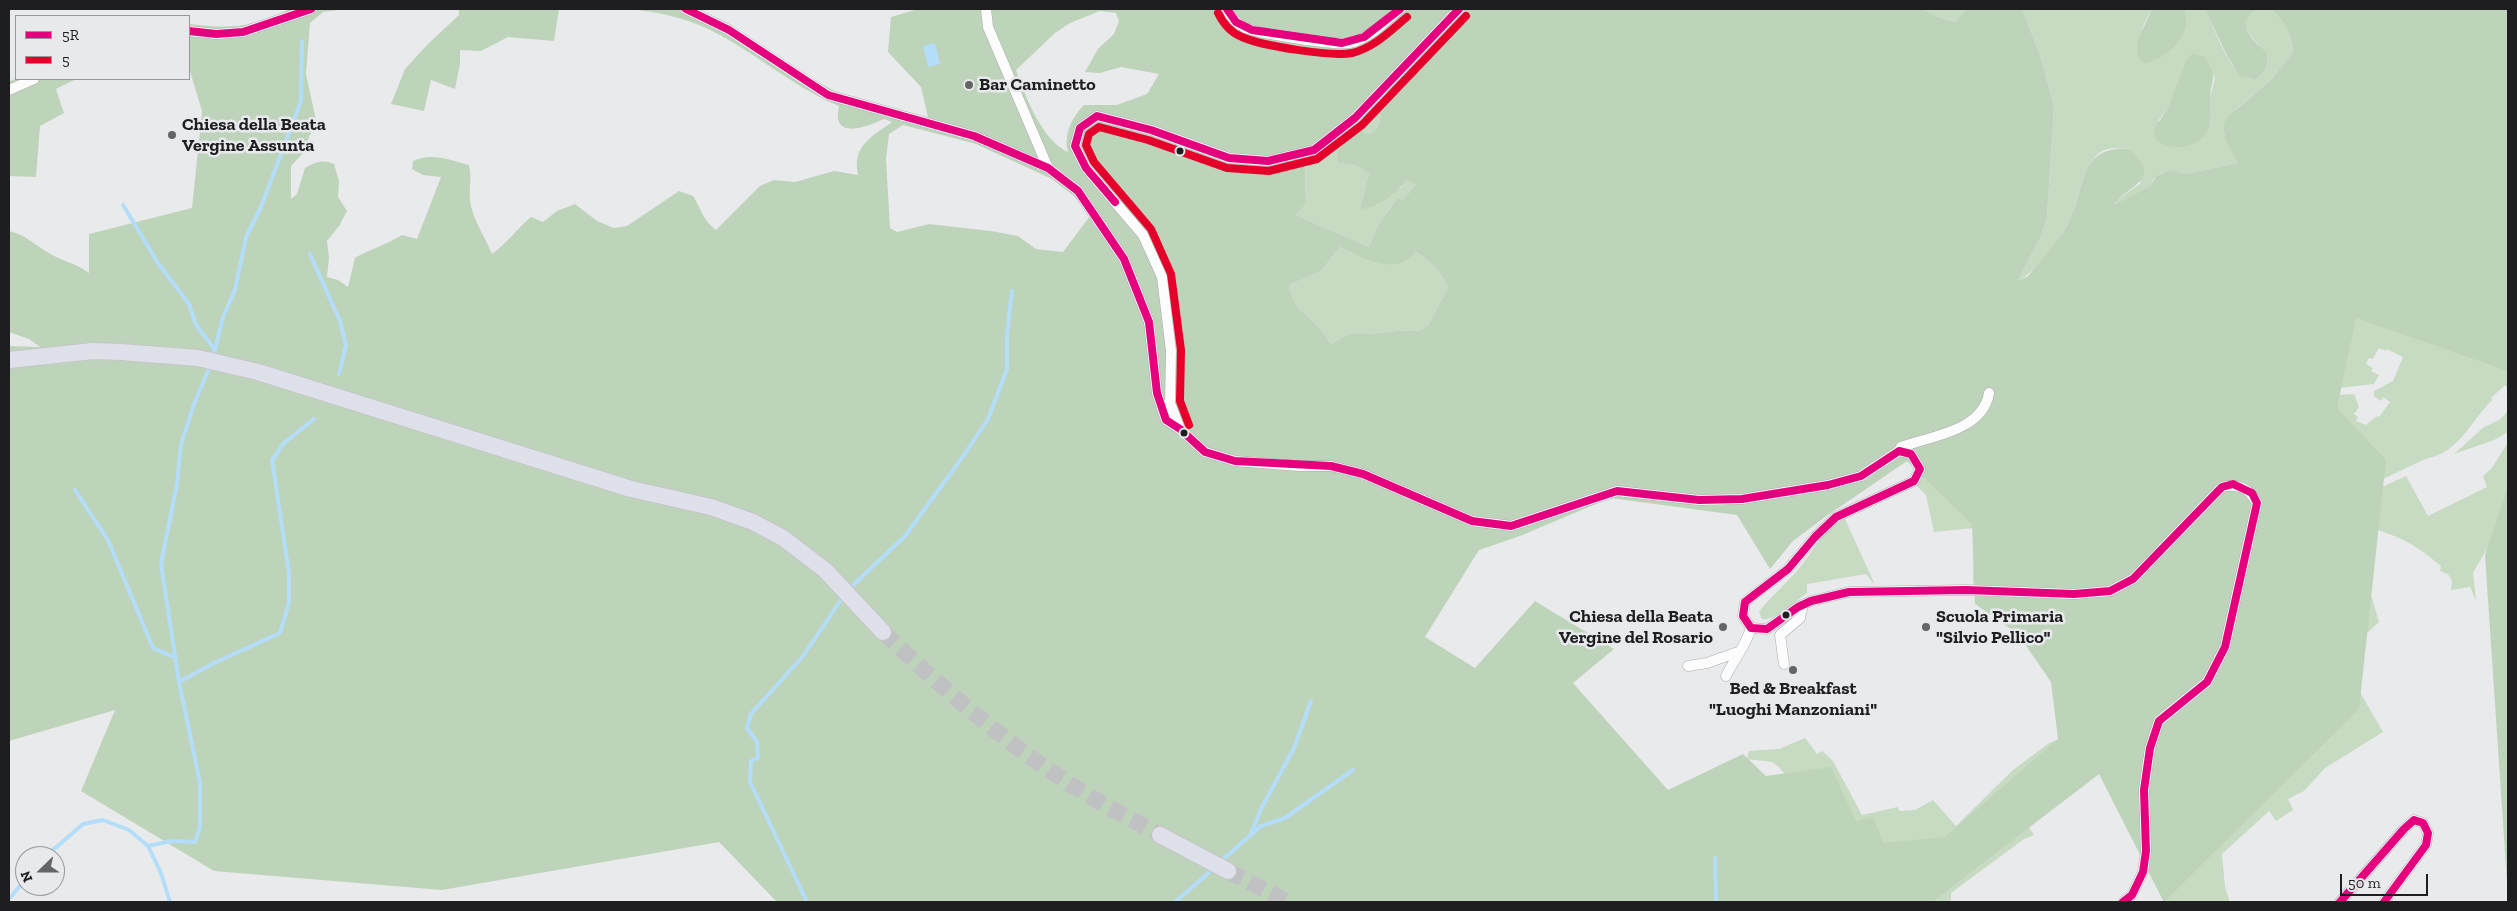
<!DOCTYPE html>
<style>
body{margin:0}
#map{position:relative;width:2517px;height:911px;overflow:hidden;background:#e9eaec;font-family:"Zilla Slab",serif}
canvas{display:block}
.frame{position:absolute;inset:0;border:10px solid #1e1e20;pointer-events:none}
.legend{position:absolute;left:15px;top:15px;width:175px;height:65px;box-sizing:border-box;background:#e8e9ed;border:1px solid #97989b;margin:0;padding:6px 9px;list-style:none;font-size:15px;color:#1e1e20}
.legend li{display:flex;align-items:center;gap:10px;height:25px}
.legend b{width:25px;border:1px solid #97989b}
.north{position:absolute;left:15px;top:846px;width:50px;height:50px;box-sizing:border-box;background:#e8e9ed;border:1px solid #97989b;border-radius:50%;rotate:248deg;font-size:14px;font-weight:700;line-height:20px;text-align:center;color:#1e1e20}
.north::after{content:'';display:block;margin:auto;width:18px;height:22px;background:#656567;clip-path:polygon(50% 0,100% 100%,50% 72%,0 100%)}
.scale{position:absolute;left:2340px;top:874px;width:88px;height:22px;box-sizing:border-box;border:2px solid #1e1e20;border-top:0;padding-left:6px;font-size:15px;line-height:18px;white-space:nowrap;color:#1e1e20;-webkit-text-stroke:4px #e8e9ed;paint-order:stroke}
</style>
<div id="map">
<canvas width="2517" height="911"></canvas>
<div class="frame"></div>
<ul class="legend">
<li><b style="height:6px;background:#e5007d"></b>5R</li>
<li><b style="height:6px;background:#e4002b"></b>5</li>
</ul>
<div class="north">N</div>
<div class="scale">50 m</div>
</div>
<script>
const context = document.querySelector('canvas').getContext('2d');
context.lineJoin = 'round';
function fillPath(path, color) { context.fillStyle = color; context.fill(path, 'evenodd'); }
function stroke(path, color, width, dash) { context.strokeStyle = color; context.lineWidth = width; context.lineCap = dash ? 'butt' : 'round'; context.setLineDash(dash || []); context.stroke(path); }
function drawText(font, color, halo, rows, align = 'center') {
  context.font = font + ' "Zilla Slab",serif'; context.lineWidth = 5; context.setLineDash([]); context.textBaseline = 'middle'; context.strokeStyle = halo; context.fillStyle = color; for (const [text, x, y, turn = 0] of rows) {
    context.save(); context.translate(x, y); context.rotate((+turn || 0) * Math.PI / 180); context.textAlign = isNaN(turn) ? turn : align; if (halo) context.strokeText(text, 0, 0); context.fillText(text, 0, 0); context.restore();
  }
}
const green = new Path2D(`
 M 1923,9 L 1966,9 L 1955,22 L 1938,17 Z
 M 2022,9 L 2151,9 L 2142,29 L 2186,24 L 2185,9 L 2205,9 C 2216,29 2228,78 2255,80 C 2297,49 2218,36 2256,9 C 2261,9 2268,8 2272,9 C 2285,15 2293,39 2293,52 L 2270,81 L 2235,110 L 2224,133 L 2238,163 L 2185,174 L 2174,170 L 2162,173 L 2154,179 L 2150,186 L 2132,196 L 2027,587 L 1973,583 L 1974,528 L 1934,532 L 1926,495 L 1916,485 L 2118,199 L 2141,183 L 2128,149 C 2117,148 2104,147 2096,156 C 2082,171 2079,195 2073,213 C 2065,233 2037,272 2018,281 L 2041,236 L 2047,217 L 2054,106 L 2040,55 ZM 2209,64 L 2215,79 L 2210,97 L 2211,122 L 2158,121 L 2168,108 L 2181,79 Z
 M 1372,105 L 1381,116 L 1377,128 L 1370,134 L 1363,132 L 1339,163 L 1357,166 L 1369,173 L 1360,209 L 1401,188 L 1407,180 L 1417,183 L 1402,201 L 1396,199 L 1377,227 L 1369,247 L 1296,215 L 1306,204 L 1305,160 L 1333,143 Z
 M 1340,247 C 1366,260 1392,270 1417,252 C 1431,263 1442,271 1448,288 L 1428,325 L 1420,331 C 1405,329 1395,331 1381,333 C 1358,335 1353,328 1332,344 C 1325,338 1322,329 1315,323 C 1298,307 1294,311 1289,285 L 1320,272 Z
 M 2508,292 L 2508,388 L 2505,385 L 2491,398 L 2492,400 C 2476,416 2467,435 2449,449 C 2440,456 2430,457 2421,461 C 2405,468 2390,476 2375,483 L 2282,419 L 2339,395 L 2354,394 L 2359,407 L 2354,414 L 2358,417 L 2356,421 L 2366,425 L 2377,416 L 2379,417 L 2390,402 L 2383,397 L 2381,401 L 2374,396 L 2374,391 L 2393,381 L 2403,357 L 2387,349 L 2386,351 L 2379,348 L 2373,359 L 2369,358 L 2366,364 L 2373,368 L 2371,371 L 2379,375 L 2374,384 L 2339,388 L 2344,319 Z
 M 2508,411 L 2508,432 L 2494,440 L 2454,454 L 2484,427 L 2499,420 Z
 M 2508,442 L 2508,518 L 2496,533 L 2473,573 L 2476,600 L 2470,587 L 2451,590 L 2452,581 L 2448,574 L 2440,571 L 2441,566 C 2414,543 2400,537 2366,526 L 2361,561 L 2379,622 L 2340,658 L 2383,732 L 2325,768 L 2304,791 L 2288,799 L 2293,810 L 2276,821 L 2269,811 L 2222,854 L 2225,887 L 2230,902 L 2164,902 L 2149,873 L 2150,822 L 2378,489 L 2406,476 L 2428,516 L 2487,487 L 2483,476 L 2492,468 Z
 M 1845,519 L 1875,585 L 1866,574 L 1807,584 L 1807,593 C 1795,601 1776,621 1762,619 L 1759,612 C 1770,597 1784,586 1796,572 C 1812,554 1822,530 1845,519 Z
 M 2078,732 L 2091,778 L 2089,782 L 2028,826 L 2034,835 L 2024,839 L 1951,893 L 1951,902 L 1889,902 L 1779,767 L 1772,762 L 1747,759 L 1749,751 L 1779,749 L 1805,738 L 1817,754 L 1822,751 L 1833,761 L 1862,815 L 1898,807 L 1899,811 L 1915,810 L 1933,800 L 1956,826 L 2013,770 L 2049,743 Z`);
const forest = new Path2D(`
 M 290,9 L 346,9 L 323,12 L 310,23 L 306,74 L 316,120 L 302,154 L 291,166 L 291,199 L 297,194 L 305,168 C 315,162 323,159 334,164 L 339,181 L 338,197 L 347,211 L 339,226 L 327,241 L 329,258 L 327,277 L 338,280 L 348,287 L 355,258 C 370,249 386,245 402,235 L 417,239 L 441,177 L 423,175 L 412,169 L 413,161 C 431,152 451,160 469,165 C 472,178 469,189 470,201 C 473,220 485,237 492,254 C 507,243 517,229 531,217 L 543,222 L 557,211 L 575,204 L 597,221 L 614,228 L 627,226 L 679,191 L 693,196 C 702,210 702,219 716,230 L 760,186 L 774,180 L 795,182 L 834,171 L 858,175 C 852,146 871,137 892,122 L 884,119 C 868,126 831,142 839,106 C 793,87 755,52 710,30 C 684,17 657,12 629,9 L 691,9 L 834,91 L 926,119 L 928,117 L 921,87 L 888,52 L 891,17 L 918,9 L 1923,9 L 1938,17 L 1955,22 L 1966,9 L 2022,9 L 2040,55 L 2054,106 L 2047,217 L 2041,236 L 2018,281 L 2028,276 C 2041,260 2057,243 2068,224 C 2086,190 2077,146 2128,149 C 2168,180 2123,187 2114,205 L 2150,186 L 2157,176 L 2167,171 L 2174,170 L 2185,174 L 2238,163 C 2231,149 2219,134 2226,118 L 2270,81 L 2293,52 C 2293,36 2284,19 2272,9 L 2508,9 L 2508,371 L 2356,318 L 2337,408 L 2386,460 L 2359,709 L 2164,902 L 2099,774 L 1932,902 L 777,902 L 719,842 L 442,890 L 214,871 L 81,791 L 115,710 L 9,741 L 9,346 L 40,347 L 29,339 L 9,332 L 9,231 C 24,234 34,244 47,252 C 61,261 76,263 89,273 L 89,234 L 192,208 L 202,111 L 189,68 L 189,24 C 233,29 249,28 290,9 ZM 1100,11 L 1116,13 L 1119,21 L 1114,34 L 1098,49 L 1085,72 L 1100,73 L 1121,67 L 1159,74 L 1147,94 L 1117,105 L 1084,105 C 1072,117 1063,135 1068,152 C 1042,141 1025,95 1016,70 L 1055,33 L 1070,23 ZM 1372,105 L 1381,116 L 1377,128 L 1370,134 L 1358,131 C 1346,139 1333,149 1339,163 L 1357,166 L 1369,173 L 1360,209 C 1377,208 1397,193 1407,180 L 1416,184 L 1402,201 L 1397,198 L 1377,227 L 1369,247 L 1296,215 L 1306,204 L 1305,160 L 1333,143 ZM 903,125 L 976,144 L 1052,179 L 1074,196 L 1090,216 L 1063,252 L 1036,249 L 1018,236 L 991,231 L 929,224 L 897,232 L 890,228 L 886,159 L 889,134 ZM 1340,247 C 1357,255 1381,269 1401,263 C 1406,261 1412,255 1417,252 C 1431,263 1442,271 1448,288 L 1428,325 L 1420,331 C 1405,329 1395,331 1381,333 C 1358,335 1353,328 1332,344 C 1325,338 1322,329 1315,323 C 1299,308 1294,310 1289,285 L 1320,272 ZM 1907,461 L 1972,524 L 1975,604 L 2018,634 L 2051,682 L 2058,739 L 1945,837 L 1883,843 L 1873,817 L 1856,821 L 1831,767 L 1766,776 L 1743,754 L 1668,790 L 1573,683 L 1614,649 L 1535,601 L 1475,668 L 1425,637 L 1479,550 L 1520,536 L 1610,498 L 1737,515 L 1770,569 L 1793,541 L 1825,517 Z
 M 459,9 L 559,9 L 554,41 L 508,37 L 481,51 L 460,50 L 460,64 L 455,89 L 431,80 L 424,111 L 391,104 L 405,69 L 428,44 L 459,15 Z
 M 2151,9 L 2185,9 C 2185,14 2187,20 2186,25 C 2182,45 2161,61 2143,63 C 2127,46 2147,27 2151,9 Z
 M 2205,9 L 2256,9 C 2234,25 2252,39 2266,52 C 2270,64 2266,72 2255,80 L 2240,76 L 2227,56 Z
 M 2193,53 L 2205,57 C 2218,77 2212,77 2210,97 C 2210,106 2212,116 2210,124 C 2203,149 2175,153 2156,140 L 2154,129 L 2168,108 L 2186,61 Z
 M 16,79 L 76,79 L 56,89 L 64,113 L 40,126 L 36,177 L 9,176 L 9,81 Z
 M 2508,487 L 2508,897 L 2485,555 Z`);
const water = new Path2D(`
 M 935,43 L 940,64 L 928,67 L 923,46 Z`);
const stream = new Path2D(`
 M 123,205 L 158,263 L 189,304 L 196,325 L 215,350 L 213,357
 M 310,254 L 340,321 L 346,345 L 339,374
 M 215,350 L 223,317 L 235,290 L 246,237 L 261,207 L 301,101 L 302,41
 M 75,490 L 108,540 L 153,648 L 176,658
 M 849,589 L 905,536 L 964,455 L 988,419 L 1007,369 L 1007,334 L 1012,291
 M 179,682 L 214,663 L 280,633 L 289,603 L 289,573 L 272,460 L 284,443 L 314,419
 M 1250,836 L 1261,809 L 1294,748 L 1311,701
 M 148,846 L 171,841 L 195,842 L 200,828 L 200,783 L 179,682 L 161,564 L 177,484 L 181,445 L 194,404 L 211,364
 M 46,856 L 83,824 L 103,820 L 129,830 L 148,846 L 161,873 L 170,902
 M 1715,858 L 1716,902
 M 1220,862 L 1261,826 L 1285,818 L 1353,770
 M 9,899 L 25,880
 M 807,902 L 750,782 L 751,761 L 758,758 L 757,742 L 747,728 L 751,714 L 803,656 L 843,597
 M 1175,902 L 1213,869`);
const trunkTunnel = new Path2D(`
 M 883,632 C 948,694 1018,754 1096,800 C 1117,812 1139,823 1160,835
 M 1228,871 L 1288,902`);
const minor = new Path2D(`
 M 686,9 L 729,30 L 828,95 L 974,136 L 1048,168 L 1078,191 L 1124,259 L 1149,322 L 1157,393 L 1166,420 L 1180,429 L 1205,452 L 1235,461 L 1300,466 L 1331,466 L 1363,474 L 1472,521 L 1511,526 L 1617,491 L 1699,500 L 1742,499 L 1828,485 L 1861,476 L 1899,451 L 1901,447 C 1931,436 1983,431 1989,393
 M 986,9 L 988,27 L 1048,168
 M 1227,9 C 1230,17 1236,23 1245,28 C 1256,33 1338,46 1350,43 C 1370,38 1386,21 1400,9
 M 189,31 L 216,34 L 243,32 L 311,9
 M 9,90 L 34,79
 M 1180,429 L 1170,403 L 1171,351 L 1162,277 L 1143,235 L 1086,168 L 1075,146 L 1080,128 L 1097,116 L 1151,130 L 1229,158 L 1268,161 L 1314,150 L 1355,118 L 1459,9
 M 1899,451 L 1911,454 L 1920,469 L 1914,481 L 1836,517 L 1815,537 L 1788,569 L 1745,602 L 1743,616 L 1751,628 L 1767,629 L 1798,607 L 1811,601 L 1849,592 L 1966,590 L 2074,594 L 2110,591 L 2133,579 L 2222,487 C 2238,483 2249,488 2257,503 L 2225,647 L 2207,682 L 2159,721 L 2150,748 L 2144,790 L 2146,851 L 2143,872 L 2132,895 L 2123,902
 M 1784,664 L 1780,635 L 1800,618 L 1803,605
 M 1688,666 L 1707,663 L 1738,652
 M 1726,676 C 1734,660 1746,645 1751,628
 M 2340,902 L 2404,829 L 2414,820 L 2423,823 L 2428,833 L 2426,845 L 2384,902`);
const trunk = new Path2D(`
 M 9,360 L 93,351 L 121,352 L 198,358 L 258,372 L 631,489 L 711,507 L 753,522 L 783,538 L 825,570 L 883,632
 M 1160,835 L 1228,871`);
const bus1 = new Path2D(`
 M 686,9 L 729,30 L 828,95 L 974,136 L 1048,168 L 1078,191 L 1124,259 L 1149,322 L 1157,393 L 1166,420 L 1180,429 L 1205,452 L 1235,461 L 1331,466 L 1363,474 L 1472,521 L 1511,526 L 1617,491 L 1699,500 L 1742,499 L 1828,485 L 1861,476 L 1899,451 L 1911,454 L 1920,469 L 1914,481 L 1836,517 L 1815,537 L 1788,569 L 1745,602 L 1743,616 L 1751,628 L 1767,629 L 1798,607 L 1811,601 L 1849,592 L 1966,590 L 2074,594 L 2110,591 L 2133,579 L 2222,487 L 2233,484 L 2252,493 L 2257,503 L 2225,647 L 2207,682 L 2159,721 L 2150,748 L 2144,790 L 2146,851 L 2143,872 L 2132,895 L 2123,902
 M 1227,9 L 1236,22 L 1252,30 L 1342,43 L 1364,37 L 1400,9
 M 189,31 L 216,34 L 243,32 L 311,9
 M 1115,202 L 1086,168 L 1075,146 L 1080,128 L 1097,116 L 1151,130 L 1229,158 L 1268,161 L 1314,150 L 1355,118 L 1459,9
 M 2340,902 L 2404,829 L 2414,820 L 2423,823 L 2428,833 L 2426,845 L 2384,902`);
const bus2 = new Path2D(`
 M 1218,13 C 1223,23 1231,33 1242,37 C 1262,46 1332,57 1352,53 C 1374,48 1391,30 1407,17
 M 1189,425 L 1180,401 L 1181,350 L 1171,274 L 1151,229 L 1094,162 L 1086,145 L 1089,134 L 1099,127 L 1148,140 L 1227,168 L 1269,171 L 1317,159 L 1362,125 L 1466,16`);
const markers = [
 [969,85,5,"#656567"],
 [172,135,5,"#656567"],
 [1180,151,4.5,"#1e1e20"],
 [1184,433,4.5,"#1e1e20"],
 [1786,615,4.5,"#1e1e20"],
 [1723,627,5,"#656567"],
 [1926,627,5,"#656567"],
 [1793,670,5,"#656567"]
];
const poiNames = [
 ["Bar Caminetto",979,85],
 ["Chiesa della Beata",182,125],
 ["Vergine Assunta",182,146],
 ["Chiesa della Beata",1713,617,"right"],
 ["Vergine del Rosario",1713,638,"right"],
 ["Scuola Primaria",1936,617],
 ["\"Silvio Pellico\"",1936,638],
 ["Bed & Breakfast",1793,689,"center"],
 ["\"Luoghi Manzoniani\"",1793,710,"center"]
];
fillPath(green, '#c6dbc2');
fillPath(forest, '#bed4ba');
fillPath(water, '#b3ddf9');
stroke(stream, '#b3ddf9', 4);
stroke(trunkTunnel, '#c0c1c3', 16, [16, 8]);
stroke(minor, '#abacae', 11);
stroke(trunk, '#c6c6c7', 18);
stroke(minor, '#fcfcfc', 10);
stroke(trunk, '#dee0ea', 16);
stroke(bus1, '#e5007d', 8);
stroke(bus2, '#e4002b', 8);
for (const [x, y, r, color] of markers) { const dot = new Path2D(); dot.arc(x, y, r, 0, 2 * Math.PI); context.fillStyle = color; context.fill(dot); stroke(dot, '#e8e9ed', 2); }
drawText('bold 18px', '#1e1e20', '#e8e9ed', poiNames, 'left');
</script>
